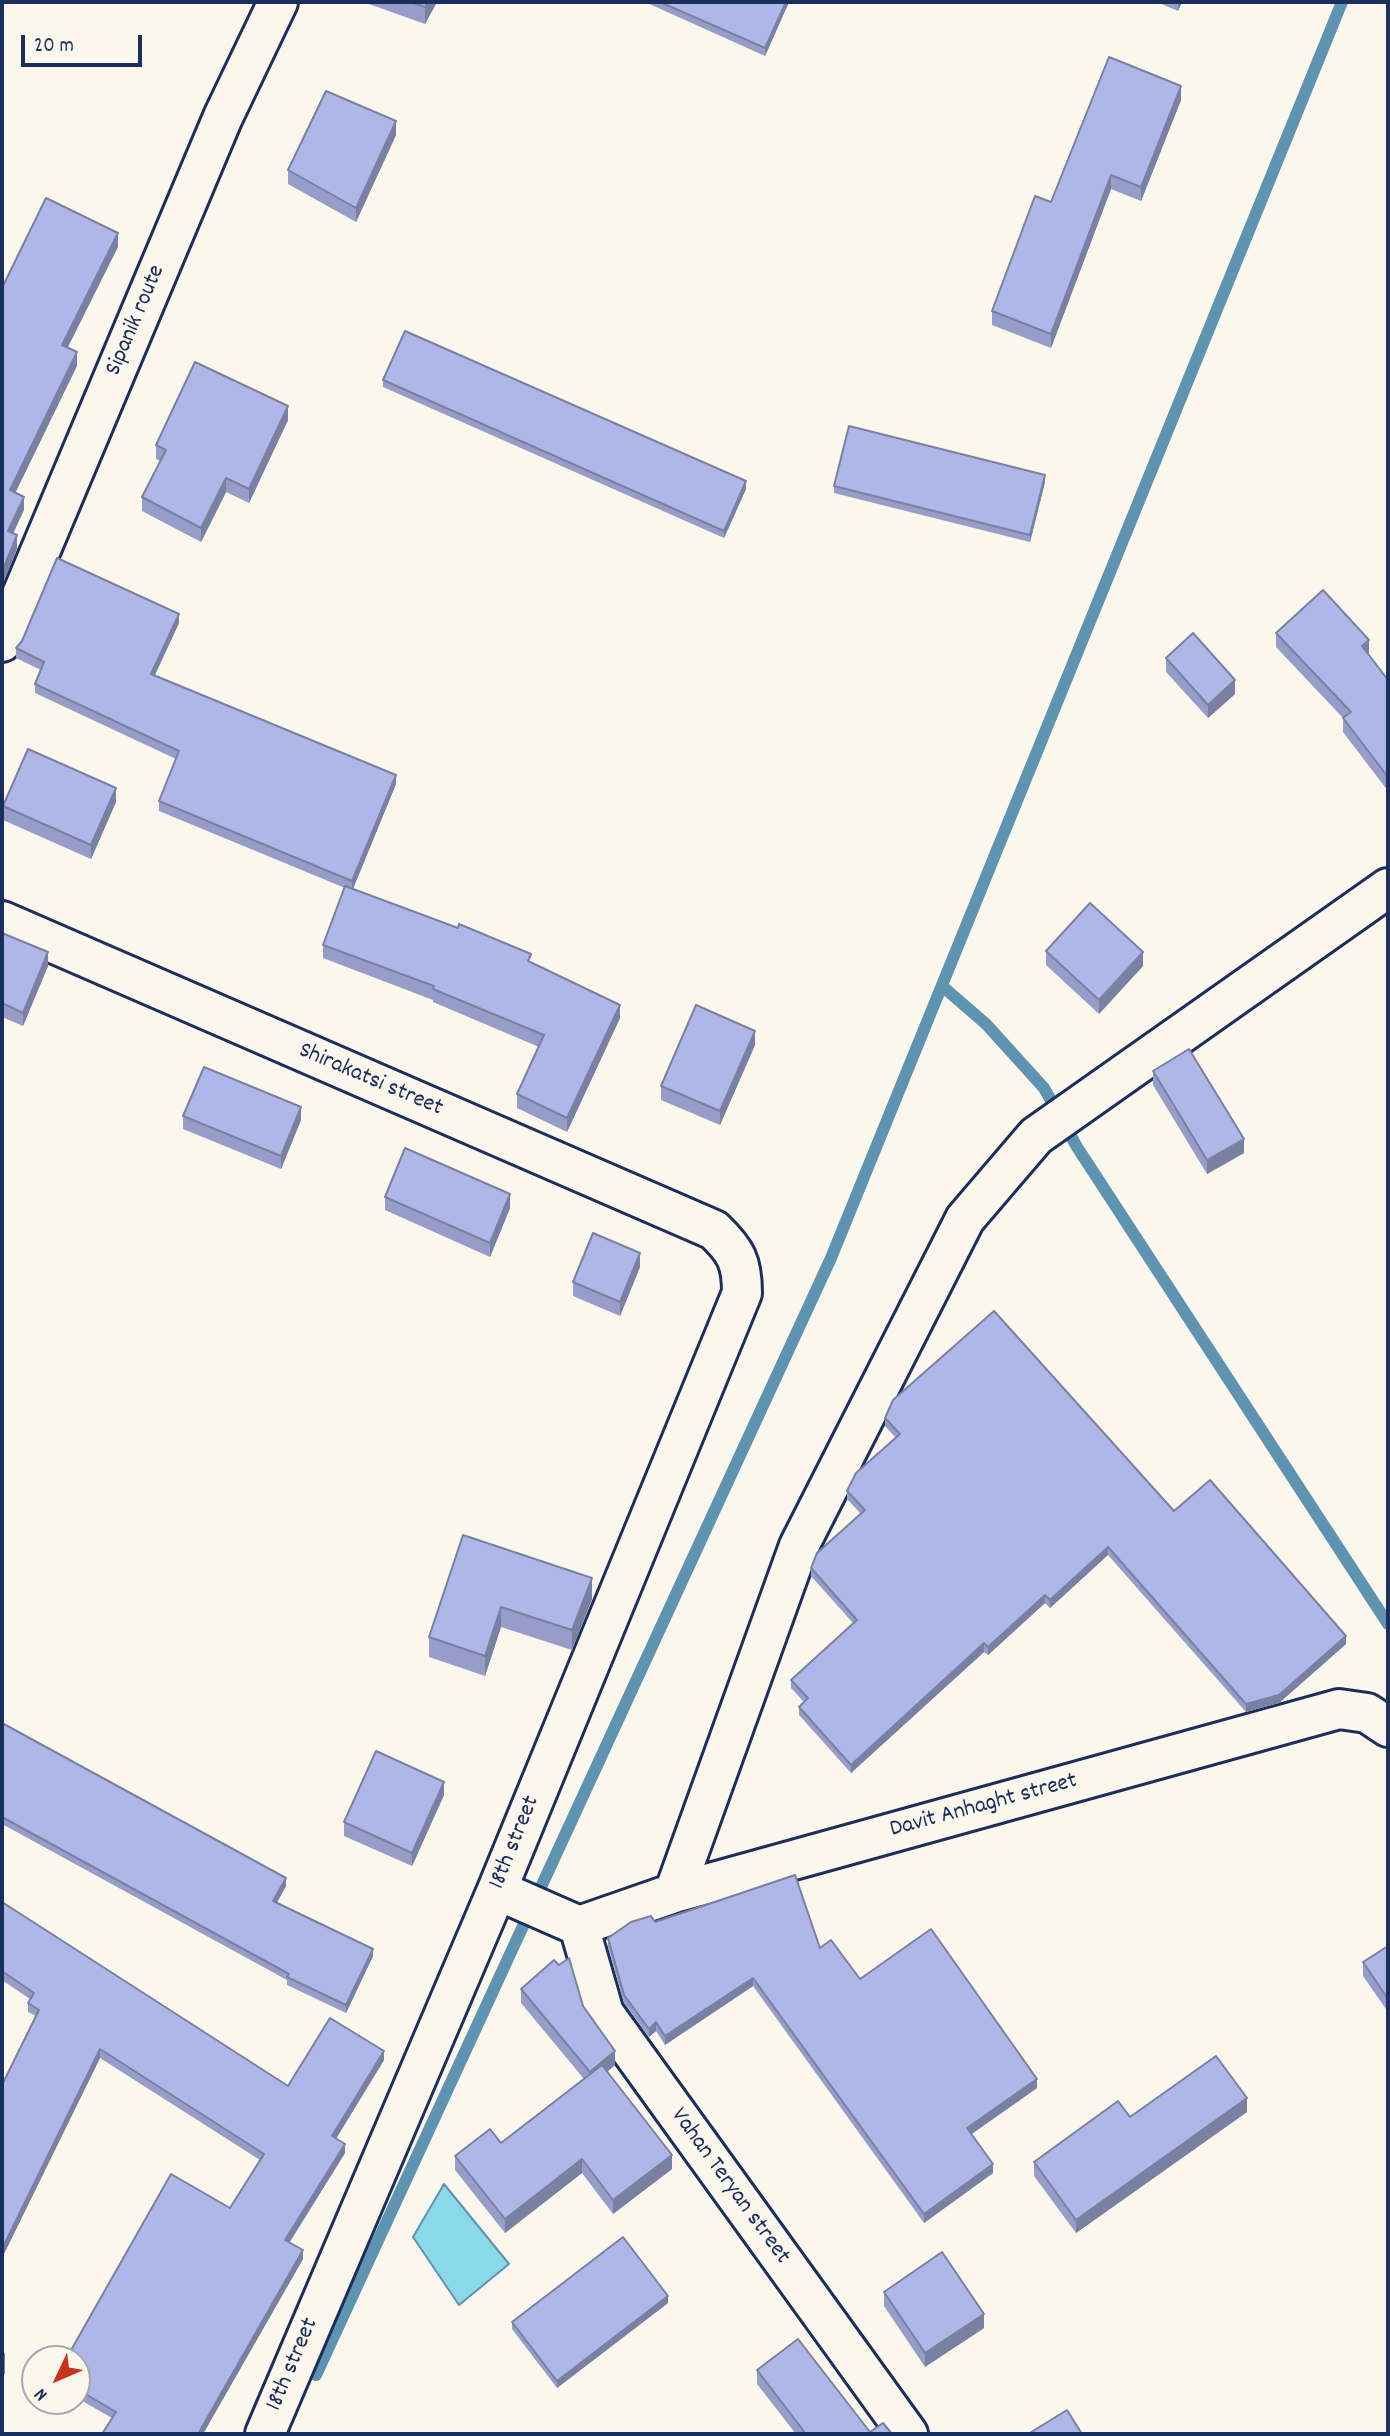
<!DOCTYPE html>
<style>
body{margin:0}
#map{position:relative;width:1390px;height:2436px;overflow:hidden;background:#fbf7ec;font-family:Dekko,sans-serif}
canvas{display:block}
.frame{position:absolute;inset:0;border:4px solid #1b2f5e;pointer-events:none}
.north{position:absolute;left:21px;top:2345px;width:70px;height:70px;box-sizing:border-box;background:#fbf7ec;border:2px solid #a1a7b3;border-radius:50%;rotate:226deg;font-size:19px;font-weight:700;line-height:28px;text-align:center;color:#1b2f5e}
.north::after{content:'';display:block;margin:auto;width:24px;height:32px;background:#c8321e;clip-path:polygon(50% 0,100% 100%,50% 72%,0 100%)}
.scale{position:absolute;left:21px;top:35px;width:121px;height:32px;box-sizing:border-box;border:4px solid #1b2f5e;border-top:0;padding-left:9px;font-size:21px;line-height:24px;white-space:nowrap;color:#1b2f5e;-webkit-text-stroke:5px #fbf7ec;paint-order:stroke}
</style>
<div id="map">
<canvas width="1390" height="2436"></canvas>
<div class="frame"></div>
<div class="north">N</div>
<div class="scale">20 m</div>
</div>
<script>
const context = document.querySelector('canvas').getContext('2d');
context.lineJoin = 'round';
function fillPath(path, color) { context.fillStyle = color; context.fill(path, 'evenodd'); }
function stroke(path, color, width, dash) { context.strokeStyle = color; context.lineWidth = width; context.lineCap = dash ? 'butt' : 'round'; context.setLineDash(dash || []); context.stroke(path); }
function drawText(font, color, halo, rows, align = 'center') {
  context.font = font + ' Dekko,sans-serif'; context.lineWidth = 5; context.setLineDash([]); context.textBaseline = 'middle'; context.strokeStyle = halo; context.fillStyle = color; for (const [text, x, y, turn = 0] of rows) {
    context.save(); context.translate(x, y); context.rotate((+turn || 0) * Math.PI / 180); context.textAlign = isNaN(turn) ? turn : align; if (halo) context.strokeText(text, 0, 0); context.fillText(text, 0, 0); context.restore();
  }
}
const water = new Path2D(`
 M 444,2184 L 509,2264 L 459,2305 L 413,2237 Z`);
const stream = new Path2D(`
 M 942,986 L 986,1024 L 1044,1088 L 1077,1147 L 1388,1624
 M 316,2375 L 831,1258 L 1342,2`);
const minor = new Path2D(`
 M 2,921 L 714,1230 C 736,1251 742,1262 742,1293 L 497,1890 L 265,2434
 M 497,1890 L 579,1926
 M 674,1893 L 799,1546 L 965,1219 L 1036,1136 L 1388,888
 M 579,1926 L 674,1893 L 1339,1709 L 1367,1713 L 1388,1727
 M 579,1926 L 604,2013 L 908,2434`);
const secondary = new Path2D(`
 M 2,642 L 223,117 L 278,2`);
const wall = new Path2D(`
 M 369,2 L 437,2 L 425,24 L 369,4 Z
 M 645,2 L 789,2 L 765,56 Z
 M 1157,2 L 1182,2 L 1178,11 Z
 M 1181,100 L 1141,201 L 1111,189 L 1051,348 L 992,325 L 992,311 L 1051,202 Z
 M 396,135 L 356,222 L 288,184 L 288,170 Z
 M 383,380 L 746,489 L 724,538 L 383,387 Z
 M 288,420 L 249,503 L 226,492 L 201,542 L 142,511 L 142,497 L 160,461 L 156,459 L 156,445 Z
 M 1045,482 L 1030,542 L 834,493 L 834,486 Z
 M 179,623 L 155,675 L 396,784 L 353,889 L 531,962 L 620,1018 L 567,1132 L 517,1108 L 517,1094 L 539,1047 L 433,1002 L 433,1000 L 323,958 L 323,945 L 345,888 L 159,811 L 159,801 L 176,759 L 35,693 L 35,684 L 41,670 L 16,658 L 16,648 Z
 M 1276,633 L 1369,653 L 1368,654 L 1388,680 L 1388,791 L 1343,732 L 1343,718 L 1276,647 Z
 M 1166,658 L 1235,694 L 1208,718 L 1166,672 Z
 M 116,802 L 91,859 L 3,820 L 3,806 Z
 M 2,933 L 48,966 L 23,1026 L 2,1017 Z
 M 1046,951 L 1143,966 L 1099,1014 L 1046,965 Z
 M 755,1045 L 720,1125 L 661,1100 L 661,1086 Z
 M 1153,1071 L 1244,1153 L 1207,1174 L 1153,1085 Z
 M 183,1116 L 301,1120 L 281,1169 L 183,1129 Z
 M 385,1197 L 510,1208 L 490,1257 L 385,1210 Z
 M 640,1267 L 620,1316 L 573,1296 L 573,1282 Z
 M 885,1418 L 1174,1511 L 1346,1644 L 1279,1703 L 1246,1712 L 1108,1555 L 1050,1608 L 1045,1603 L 988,1655 L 984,1652 L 851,1773 L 799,1715 L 799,1707 L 804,1702 L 791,1688 L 791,1680 L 853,1623 L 811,1576 L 811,1568 L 861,1514 L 847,1499 L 847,1491 L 896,1438 L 885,1426 Z
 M 463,1535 L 592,1599 L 572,1650 L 501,1627 L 485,1676 L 429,1657 L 429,1637 Z
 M 2,1723 L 286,1886 L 277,1903 L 373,1956 L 346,2013 L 287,1985 L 287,1980 L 2,1824 Z
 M 444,1795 L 412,1866 L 344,1836 L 344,1822 Z
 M 2,1902 L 288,2086 L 384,2060 L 336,2139 L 345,2153 L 290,2242 L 303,2259 L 203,2434 L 102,2434 L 112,2418 L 77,2398 L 77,2359 L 230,2208 L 260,2160 L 100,2058 L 2,2258 L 2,2085 L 36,2016 L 28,2012 L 28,2003 L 30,1999 L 2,1980 Z
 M 655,1922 L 820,1948 L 860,1979 L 1037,2088 L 972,2134 L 993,2173 L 924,2223 L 753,1986 L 665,2045 L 656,2031 L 649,2037 L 624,2003 L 608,1947 L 608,1938 Z
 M 1388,1946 L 1388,2012 L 1363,1976 L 1363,1962 Z
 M 521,1989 L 583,2006 L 615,2065 L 607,2072 L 672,2169 L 613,2214 L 582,2173 L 505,2233 L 455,2170 L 455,2156 L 501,2143 L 584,2079 L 521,2003 Z
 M 1247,2112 L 1076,2233 L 1034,2176 L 1034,2162 L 1130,2117 Z
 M 884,2292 L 984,2328 L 925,2367 L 884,2306 Z
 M 668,2303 L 557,2388 L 512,2329 L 512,2322 Z
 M 757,2370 L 870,2432 L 892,2434 L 796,2434 L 757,2384 Z`);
const shadedWall = new Path2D(`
 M 427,2 L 437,2 L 425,24 L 425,7 Z
 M 786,2 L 789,2 L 765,56 L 765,48 Z
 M 1178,2 L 1182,2 L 1178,11 Z
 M 1181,86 L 1181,100 L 1141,201 L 1141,187 Z
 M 396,121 L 396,135 L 356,222 L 356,208 Z
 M 1111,175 L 1111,189 L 1051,348 L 1051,334 Z
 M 118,233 L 118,247 L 62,359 L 62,345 Z
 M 77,352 L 77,366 L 10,504 L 10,490 Z
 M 288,406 L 288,420 L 249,503 L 249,489 Z
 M 1045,475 L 1045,482 L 1030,542 L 1030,535 Z
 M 226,478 L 226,492 L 201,542 L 201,528 Z
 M 746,481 L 746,489 L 724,538 L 724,531 Z
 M 24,497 L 24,510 L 8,545 L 8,531 Z
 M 17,535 L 17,549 L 2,586 L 2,572 Z
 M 179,614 L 179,623 L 151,683 L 151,674 Z
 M 1369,640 L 1369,653 L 1362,660 L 1362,646 Z
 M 1235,680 L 1235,694 L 1208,718 L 1208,705 Z
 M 396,775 L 396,784 L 352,891 L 352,881 Z
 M 116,788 L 116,802 L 91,859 L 91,845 Z
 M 48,952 L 48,966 L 23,1026 L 23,1013 Z
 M 1143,952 L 1143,966 L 1099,1014 L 1099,1000 Z
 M 620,1005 L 620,1018 L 567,1132 L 567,1118 Z
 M 755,1031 L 755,1045 L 720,1125 L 720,1111 Z
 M 301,1107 L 301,1120 L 281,1169 L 281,1156 Z
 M 1244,1139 L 1244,1153 L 1207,1174 L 1207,1160 Z
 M 510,1194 L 510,1208 L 490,1257 L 490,1243 Z
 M 640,1253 L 640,1267 L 620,1316 L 620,1302 Z
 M 1108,1547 L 1108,1555 L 1050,1608 L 1050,1600 Z
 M 592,1578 L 592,1599 L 572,1650 L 572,1630 Z
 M 1045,1595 L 1045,1603 L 988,1655 L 988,1647 Z
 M 501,1607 L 501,1627 L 485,1676 L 485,1656 Z
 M 1346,1636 L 1346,1644 L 1279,1703 L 1246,1712 L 1246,1704 Z
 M 984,1643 L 984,1652 L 851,1773 L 851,1765 Z
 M 444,1782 L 444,1795 L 412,1866 L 412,1853 Z
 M 286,1878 L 286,1886 L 273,1909 L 273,1901 Z
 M 373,1949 L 373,1956 L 346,2013 L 346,2005 Z
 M 753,1978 L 753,1986 L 665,2045 L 665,2036 Z
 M 656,2022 L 656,2031 L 649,2037 L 649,2029 Z
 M 100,2049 L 100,2058 L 2,2258 L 2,2249 Z
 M 384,2051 L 384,2060 L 332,2145 L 332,2136 Z
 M 615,2051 L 615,2065 L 590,2086 L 590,2072 Z
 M 1037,2079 L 1037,2088 L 967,2137 L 967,2128 Z
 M 1247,2098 L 1247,2112 L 1076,2233 L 1076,2220 Z
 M 345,2144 L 345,2153 L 285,2249 L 285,2240 Z
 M 672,2155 L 672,2169 L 613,2214 L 613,2200 Z
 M 582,2159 L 582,2173 L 505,2233 L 505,2219 Z
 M 993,2164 L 993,2173 L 924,2223 L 924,2214 Z
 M 303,2250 L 303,2259 L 203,2434 L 198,2434 Z
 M 668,2296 L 668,2303 L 557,2388 L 557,2381 Z
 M 984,2314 L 984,2328 L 925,2367 L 925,2353 Z
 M 5,2352 L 5,2373 L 2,2379 L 2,2358 Z`);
const building = new Path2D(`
 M 411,2 L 427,2 L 425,7 Z
 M 660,2 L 786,2 L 765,48 Z
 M 1109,57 L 1181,86 L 1141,187 L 1111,175 L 1051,334 L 992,311 L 1035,196 L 1051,202 Z
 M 326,91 L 396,121 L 356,208 L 288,170 Z
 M 46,198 L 118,233 L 62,345 L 77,352 L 10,490 L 24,497 L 8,531 L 17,535 L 2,572 L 2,288 Z
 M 405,331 L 746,481 L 724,531 L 383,380 Z
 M 195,362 L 288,406 L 249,489 L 226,478 L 201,528 L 142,497 L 166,450 L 156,445 Z
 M 849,426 L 1045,475 L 1030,535 L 834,486 Z
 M 57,558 L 179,614 L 151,674 L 396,775 L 352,881 L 159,801 L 179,751 L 35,684 L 44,662 L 16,648 L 22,641 Z
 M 1323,590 L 1369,640 L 1362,646 L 1388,680 L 1388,777 L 1343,718 L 1351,712 L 1276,633 Z
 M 1193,633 L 1235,680 L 1208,705 L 1166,658 Z
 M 28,749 L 116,788 L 91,845 L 3,806 Z
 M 345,886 L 458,928 L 459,924 L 531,954 L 528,961 L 620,1005 L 567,1118 L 517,1094 L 544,1035 L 433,989 L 434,986 L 323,945 Z
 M 1090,903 L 1143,952 L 1099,1000 L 1046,951 Z
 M 2,933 L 48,952 L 23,1013 L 2,1003 Z
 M 696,1005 L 755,1031 L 720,1111 L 661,1086 Z
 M 1189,1049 L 1244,1139 L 1207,1160 L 1153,1071 Z
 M 204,1067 L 301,1107 L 281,1156 L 183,1116 Z
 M 405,1148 L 510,1194 L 490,1243 L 385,1197 Z
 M 593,1233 L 640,1253 L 620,1302 L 573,1282 Z
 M 994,1311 L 1174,1511 L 1210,1480 L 1346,1636 L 1279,1695 L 1246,1704 L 1108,1547 L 1050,1600 L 1045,1595 L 988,1647 L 984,1643 L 851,1765 L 799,1707 L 808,1698 L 791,1680 L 857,1620 L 811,1568 L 817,1553 L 865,1510 L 847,1491 L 856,1473 L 900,1434 L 885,1418 L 893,1400 Z
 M 463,1535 L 592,1578 L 572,1630 L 501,1607 L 485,1656 L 429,1637 Z
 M 2,1723 L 286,1878 L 273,1901 L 373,1949 L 346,2005 L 287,1977 L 289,1974 L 2,1817 Z
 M 376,1751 L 444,1782 L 412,1853 L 344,1822 Z
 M 795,1875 L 820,1948 L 831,1940 L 860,1979 L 931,1929 L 1037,2079 L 967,2128 L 993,2164 L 924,2214 L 753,1978 L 665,2036 L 656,2022 L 649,2029 L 624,1995 L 608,1938 L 631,1922 L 651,1916 L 655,1922 Z
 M 2,1902 L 288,2086 L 330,2018 L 384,2051 L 332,2136 L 345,2144 L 285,2240 L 303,2250 L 198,2434 L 102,2434 L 116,2412 L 77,2389 L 77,2359 L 66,2359 L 171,2174 L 230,2208 L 264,2154 L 100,2049 L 2,2249 L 2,2085 L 39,2010 L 28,2003 L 34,1993 L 2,1971 Z
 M 1388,1946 L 1388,1999 L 1363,1962 Z
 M 569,1958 L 583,2006 L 615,2051 L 590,2072 L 521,1989 L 554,1960 L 559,1965 Z
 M 1216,2056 L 1247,2098 L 1076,2220 L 1034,2162 L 1118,2101 L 1130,2117 Z
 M 602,2065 L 672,2155 L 613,2200 L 582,2159 L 505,2219 L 455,2156 L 490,2129 L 501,2143 Z
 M 623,2237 L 668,2296 L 557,2381 L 512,2322 Z
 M 942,2252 L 984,2314 L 925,2353 L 884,2292 Z
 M 798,2339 L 870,2432 L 883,2423 L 892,2434 L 806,2434 L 757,2370 Z
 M 1067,2410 L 1082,2434 L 1028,2434 Z`);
const streetNames = [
 ["Sipanik route",137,321,-67],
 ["Shirakatsi street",370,1081,23],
 ["Davit Anhaght street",984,1807,-15],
 ["18th street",516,1843,-68],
 ["Vahan Teryan street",729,2187,54],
 ["18th street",294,2365,-67]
];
fillPath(water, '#8ad8e8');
stroke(water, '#5e94b1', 2);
stroke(stream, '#5e94b1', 12);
stroke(minor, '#1b2f5e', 44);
stroke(secondary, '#1b2f5e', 44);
stroke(minor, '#fbf7ec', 38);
stroke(secondary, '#fbf7ec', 38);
fillPath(wall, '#969dc8');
fillPath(shadedWall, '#7a80a2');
fillPath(building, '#afb7e8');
stroke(building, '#7a80a2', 2);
drawText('24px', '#1b2f5e', '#fbf7ec', streetNames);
</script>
